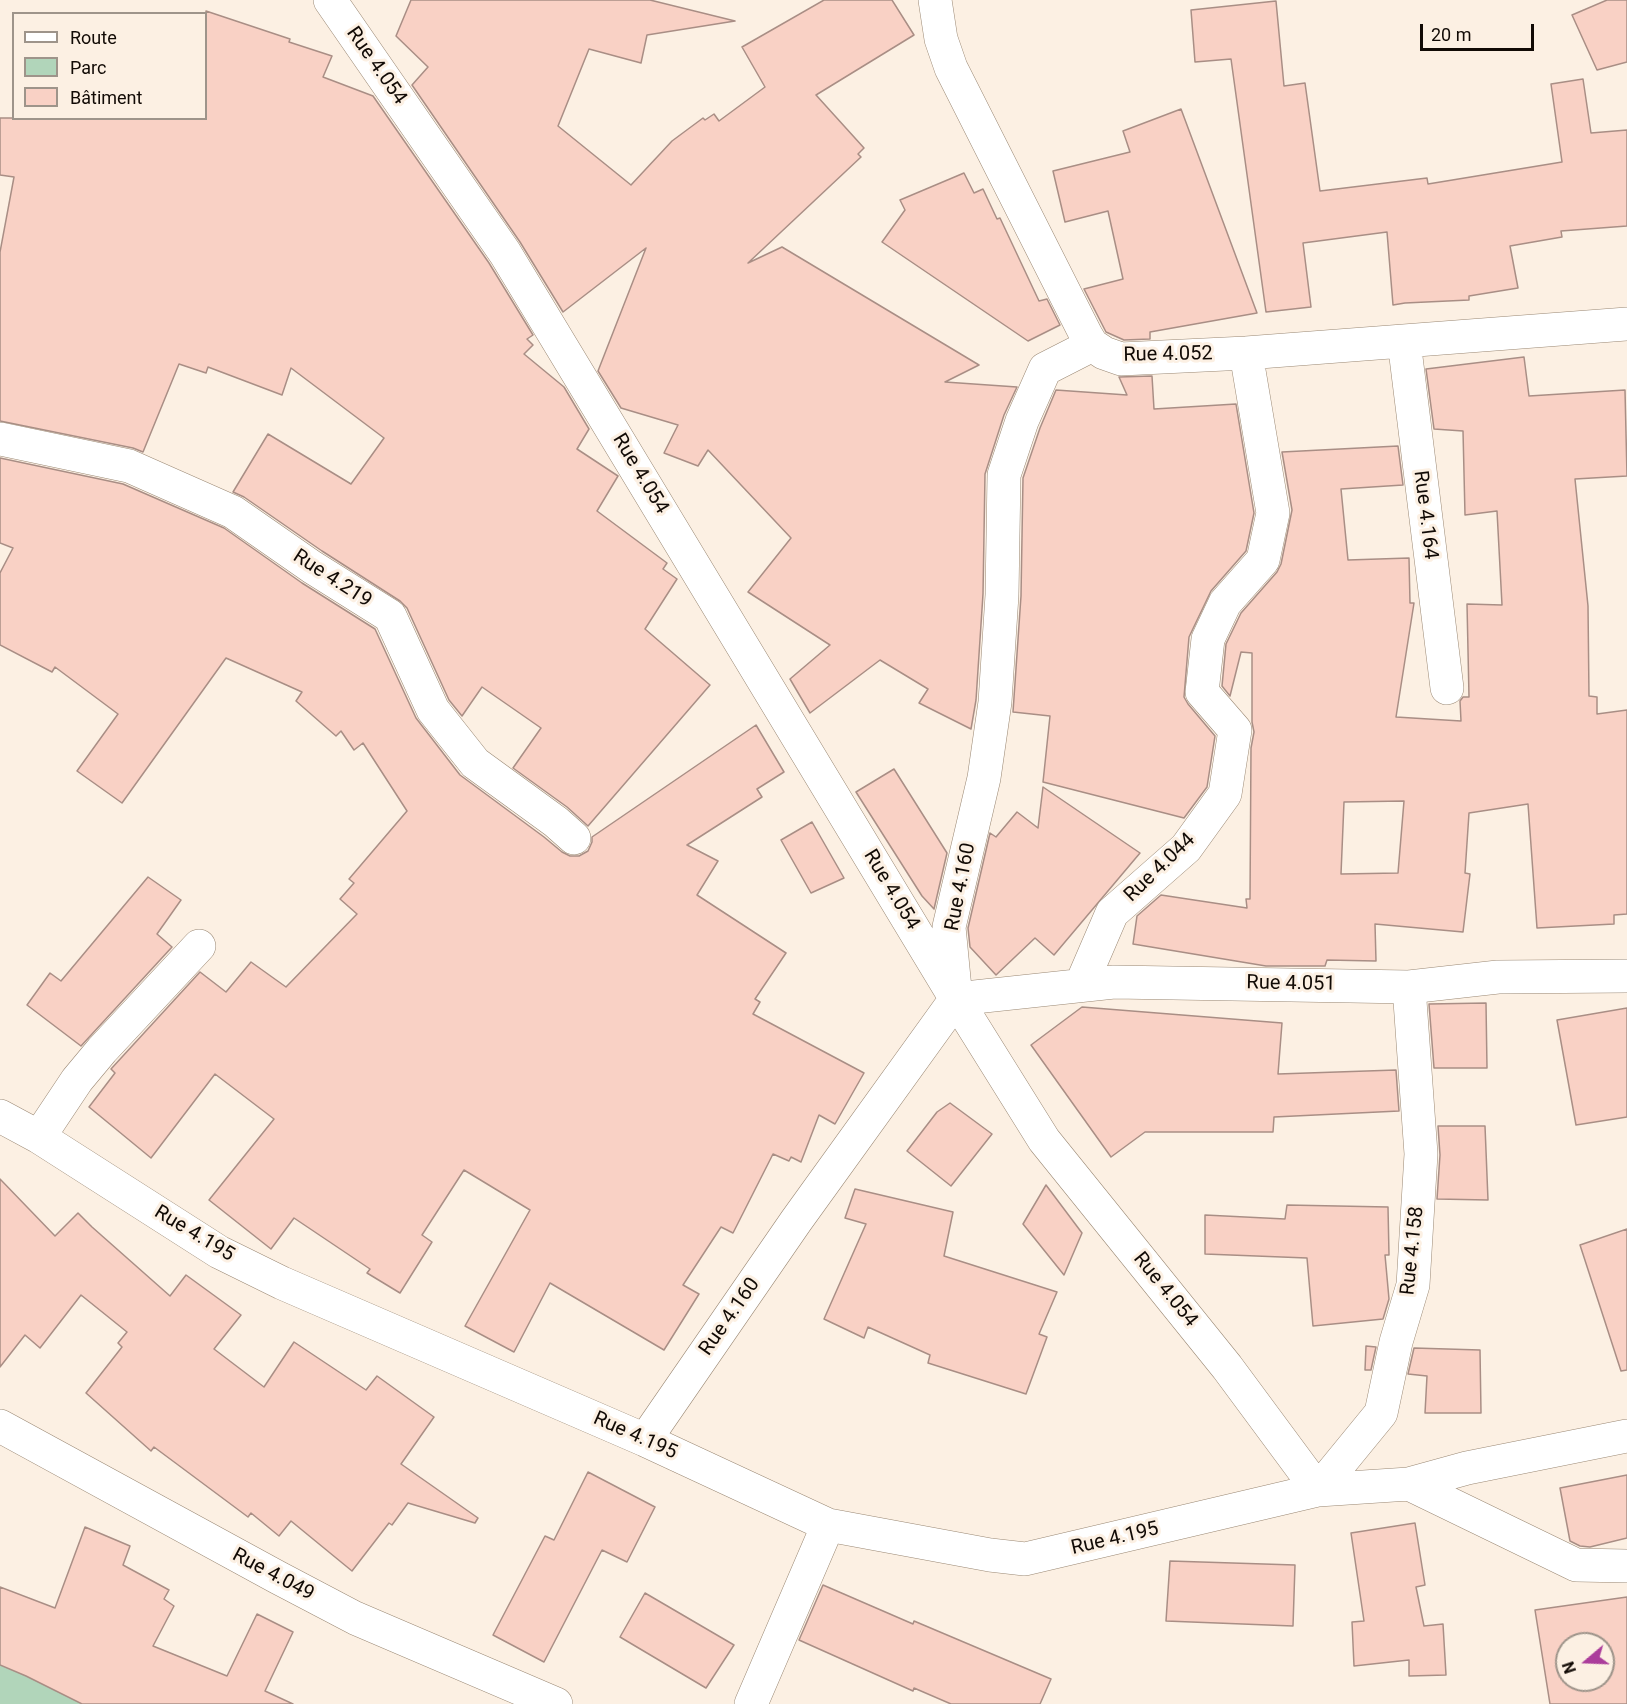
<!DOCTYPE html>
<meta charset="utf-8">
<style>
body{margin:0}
#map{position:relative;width:1627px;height:1704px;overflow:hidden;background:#fcf0e3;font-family:Roboto,sans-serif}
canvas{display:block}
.legend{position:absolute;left:12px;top:12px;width:195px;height:108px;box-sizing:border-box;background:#fcf0e3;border:2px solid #9e948a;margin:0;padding:8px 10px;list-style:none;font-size:18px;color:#110a05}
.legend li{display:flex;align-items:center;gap:12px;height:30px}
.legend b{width:30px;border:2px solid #9e948a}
.north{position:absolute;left:1555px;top:1632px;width:60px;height:60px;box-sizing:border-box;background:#fcf0e3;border:2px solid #9e948a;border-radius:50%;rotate:251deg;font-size:16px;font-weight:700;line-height:24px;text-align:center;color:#110a05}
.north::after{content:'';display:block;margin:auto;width:21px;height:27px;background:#ab3d9b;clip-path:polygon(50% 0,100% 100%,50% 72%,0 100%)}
.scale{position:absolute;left:1420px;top:24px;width:114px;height:27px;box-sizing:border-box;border:3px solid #110a05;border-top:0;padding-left:8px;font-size:18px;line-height:21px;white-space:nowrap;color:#110a05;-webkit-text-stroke:4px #fcf0e3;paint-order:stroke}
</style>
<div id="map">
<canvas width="1627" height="1704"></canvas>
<ul class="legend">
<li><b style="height:8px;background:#fff"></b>Route</li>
<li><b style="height:16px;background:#b1d5ba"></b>Parc</li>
<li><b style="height:16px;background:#f9d1c5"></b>Bâtiment</li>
</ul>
<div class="north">N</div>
<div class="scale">20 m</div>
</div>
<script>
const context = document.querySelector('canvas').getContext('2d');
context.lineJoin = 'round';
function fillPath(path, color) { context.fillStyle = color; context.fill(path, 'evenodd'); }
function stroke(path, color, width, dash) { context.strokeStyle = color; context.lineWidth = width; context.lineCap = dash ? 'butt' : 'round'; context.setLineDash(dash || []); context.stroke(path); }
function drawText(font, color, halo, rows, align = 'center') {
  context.font = font + ' Roboto,sans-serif'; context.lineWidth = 6; context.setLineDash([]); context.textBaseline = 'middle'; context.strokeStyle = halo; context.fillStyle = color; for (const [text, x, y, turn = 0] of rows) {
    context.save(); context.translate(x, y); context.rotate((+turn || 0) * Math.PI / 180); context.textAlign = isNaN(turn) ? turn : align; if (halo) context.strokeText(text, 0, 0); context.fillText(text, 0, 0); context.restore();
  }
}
const green = new Path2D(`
 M 0,1633 L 187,1704 L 0,1704 Z`);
const building = new Path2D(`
 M 411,0 L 650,0 L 735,21 L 647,35 L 641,63 L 589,49 L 558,126 L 631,185 L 672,141 L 703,118 L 705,120 L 714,114 L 719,121 L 765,87 L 742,47 L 824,0 L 892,0 L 914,35 L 816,95 L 864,148 L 858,154 L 861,157 L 748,263 L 782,247 L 979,365 L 945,382 L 1017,387 L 1004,415 L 985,474 L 983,594 L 976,700 L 971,729 L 919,703 L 928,689 L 880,660 L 810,713 L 790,679 L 830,645 L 748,592 L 791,538 L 708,450 L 698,466 L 664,453 L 678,425 L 621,408 L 598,371 L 646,248 L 563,312 L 520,242 L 412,85 L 428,67 L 396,36 Z
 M 1607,0 L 1627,0 L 1627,62 L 1597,70 L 1572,15 Z
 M 1276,1 L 1284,86 L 1305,83 L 1320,191 L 1427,178 L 1428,184 L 1562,162 L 1551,84 L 1583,79 L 1591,133 L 1627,130 L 1627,226 L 1561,231 L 1562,237 L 1510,246 L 1518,288 L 1469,296 L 1469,300 L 1405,303 L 1393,305 L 1387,232 L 1303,243 L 1311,307 L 1266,312 L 1231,59 L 1195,62 L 1191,10 Z
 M 206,11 L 290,39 L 289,42 L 332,56 L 323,77 L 373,96 L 489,263 L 533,335 L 527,339 L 533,345 L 524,354 L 564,387 L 589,429 L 577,449 L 618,476 L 597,511 L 667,563 L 663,569 L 677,579 L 645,629 L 710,685 L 588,826 L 567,807 L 513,768 L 541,728 L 482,687 L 462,716 L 449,700 L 407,608 L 400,601 L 322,551 L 244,497 L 233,492 L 268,434 L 351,484 L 384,438 L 291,368 L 282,395 L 208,367 L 206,373 L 179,364 L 143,452 L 133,448 L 0,421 L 0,252 L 14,177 L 0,175 L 0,118 L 206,118 Z
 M 1181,109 L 1257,313 L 1150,332 L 1150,339 L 1124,340 L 1106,332 L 1084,289 L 1123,279 L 1108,211 L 1065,222 L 1053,171 L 1130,152 L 1123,131 Z
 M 964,173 L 974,193 L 983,189 L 997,219 L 1000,218 L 1039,301 L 1047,299 L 1060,325 L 1028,341 L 882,242 L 905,210 L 900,200 Z
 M 1524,357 L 1529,396 L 1625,390 L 1627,476 L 1575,479 L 1588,606 L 1589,696 L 1597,697 L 1597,714 L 1627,710 L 1627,914 L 1614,915 L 1614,924 L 1537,928 L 1528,804 L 1469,813 L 1465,873 L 1470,874 L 1463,932 L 1375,924 L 1376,961 L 1327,960 L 1325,966 L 1266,966 L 1133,944 L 1137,916 L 1161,895 L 1247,908 L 1246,899 L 1250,899 L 1251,748 L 1254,732 L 1252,722 L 1252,653 L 1241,652 L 1230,696 L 1222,686 L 1226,644 L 1241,613 L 1277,572 L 1281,564 L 1292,510 L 1282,452 L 1398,446 L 1403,485 L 1341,489 L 1348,560 L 1409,558 L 1410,603 L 1414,603 L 1396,717 L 1461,721 L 1460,701 L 1463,697 L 1469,697 L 1467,604 L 1502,605 L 1497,511 L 1465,515 L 1463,431 L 1434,429 L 1426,369 ZM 1404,801 L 1398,873 L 1341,874 L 1344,802 Z
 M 1152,376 L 1154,409 L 1236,404 L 1254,513 L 1246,551 L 1211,591 L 1189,637 L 1184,697 L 1188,704 L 1215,736 L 1207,787 L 1184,818 L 1043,782 L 1050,716 L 1013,712 L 1021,596 L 1023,478 L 1040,428 L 1056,390 L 1127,395 L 1119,377 Z
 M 0,458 L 123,484 L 224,528 L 302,583 L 375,629 L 416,718 L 460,775 L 544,837 L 562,852 L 570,856 L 579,856 L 588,851 L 592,842 L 592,837 L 756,725 L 784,772 L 757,789 L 762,797 L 687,845 L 718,861 L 697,895 L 786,953 L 755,999 L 760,1002 L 753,1014 L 864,1073 L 835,1124 L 819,1115 L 801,1162 L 791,1157 L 789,1161 L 773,1154 L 733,1233 L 721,1227 L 683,1285 L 699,1294 L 664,1350 L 550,1283 L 514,1352 L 465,1326 L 530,1210 L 464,1170 L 422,1235 L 432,1242 L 400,1293 L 367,1273 L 370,1269 L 294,1218 L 271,1249 L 209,1200 L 274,1119 L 215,1074 L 151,1158 L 89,1107 L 115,1073 L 111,1069 L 200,972 L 226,992 L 251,962 L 286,987 L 357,914 L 340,899 L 354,883 L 349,879 L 407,811 L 363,743 L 354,750 L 341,731 L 336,736 L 296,701 L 302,692 L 226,658 L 122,803 L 77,771 L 118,714 L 55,667 L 52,672 L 0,645 L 0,573 L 13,548 L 0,543 Z
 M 894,769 L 947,853 L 934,909 L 922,896 L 856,792 Z
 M 1043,787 L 1140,853 L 1054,955 L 1035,938 L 996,975 L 970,947 L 968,928 L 990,833 L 996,837 L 1017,812 L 1038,828 Z
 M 812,822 L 844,878 L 811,893 L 781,840 Z
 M 148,877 L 181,900 L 157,934 L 172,947 L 81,1046 L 27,1005 L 50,973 L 61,981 Z
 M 1486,1003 L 1487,1068 L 1434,1068 L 1429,1004 Z
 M 1082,1007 L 1282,1023 L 1278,1074 L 1396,1070 L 1399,1111 L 1274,1117 L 1273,1132 L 1145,1132 L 1111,1157 L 1031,1045 Z
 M 1627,1008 L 1627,1117 L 1576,1125 L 1557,1020 Z
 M 950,1103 L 992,1134 L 951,1186 L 907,1151 L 937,1112 Z
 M 1438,1126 L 1485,1126 L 1488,1200 L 1437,1199 L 1440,1155 Z
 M 0,1179 L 55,1236 L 78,1213 L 92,1227 L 170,1296 L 186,1275 L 241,1315 L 214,1349 L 264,1387 L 294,1342 L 366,1390 L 377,1376 L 434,1417 L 401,1464 L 478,1518 L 475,1523 L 408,1503 L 392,1525 L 389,1523 L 352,1571 L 291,1521 L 279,1536 L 251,1513 L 248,1517 L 154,1447 L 151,1451 L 86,1393 L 122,1347 L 118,1343 L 127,1332 L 81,1295 L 40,1348 L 25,1335 L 0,1367 Z
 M 1046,1185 L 1082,1233 L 1064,1275 L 1023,1224 Z
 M 855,1189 L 953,1212 L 944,1256 L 1057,1292 L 1039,1334 L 1047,1337 L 1026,1394 L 928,1363 L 930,1355 L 868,1327 L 864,1338 L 824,1319 L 866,1224 L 845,1218 Z
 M 1287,1205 L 1388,1207 L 1389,1255 L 1385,1255 L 1389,1299 L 1383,1319 L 1313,1326 L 1307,1258 L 1205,1254 L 1205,1215 L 1285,1219 Z
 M 1627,1229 L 1627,1370 L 1621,1371 L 1580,1245 Z
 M 1366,1346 L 1376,1347 L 1371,1370 L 1365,1370 Z
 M 1414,1348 L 1480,1350 L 1481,1413 L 1425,1413 L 1427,1376 L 1408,1374 Z
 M 588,1472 L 655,1507 L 627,1562 L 602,1550 L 544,1662 L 493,1635 L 545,1536 L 554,1540 Z
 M 1627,1475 L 1627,1538 L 1590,1547 L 1580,1546 L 1570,1541 L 1560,1488 Z
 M 1415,1523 L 1425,1585 L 1416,1587 L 1424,1626 L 1443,1624 L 1446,1675 L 1409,1676 L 1409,1660 L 1354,1666 L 1352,1622 L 1364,1621 L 1351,1533 Z
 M 85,1527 L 130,1546 L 123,1565 L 169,1590 L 164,1599 L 174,1606 L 153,1646 L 227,1676 L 257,1614 L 293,1632 L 265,1691 L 293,1704 L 82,1704 L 26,1676 L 0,1665 L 0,1587 L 55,1608 Z
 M 1170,1561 L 1295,1565 L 1293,1626 L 1166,1621 Z
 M 823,1585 L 913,1624 L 914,1621 L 1051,1679 L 1040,1704 L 951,1704 L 914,1688 L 913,1691 L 799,1640 Z
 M 645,1593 L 734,1645 L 706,1688 L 620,1637 Z
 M 1627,1597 L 1627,1704 L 1550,1704 L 1535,1610 ZM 1567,1644 L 1603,1644 L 1603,1680 L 1567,1680 Z`);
const minor = new Path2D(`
 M 330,0 L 505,253 L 956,999 L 1044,1140 L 1227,1367 L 1318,1490 L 1409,1484 L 1467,1468 L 1627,1436
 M 935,0 L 941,39 L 951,68 L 1086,335 L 1092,345 L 1104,353 L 1121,359 L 1246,353 L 1627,324
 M 1404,341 L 1447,688
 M 0,439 L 129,466 L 233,512 L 312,567 L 390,616 L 433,710 L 475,763 L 556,822 L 574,838
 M 1081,985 L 1112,913 L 1186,848 L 1225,794 L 1235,730 L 1202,692 L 1208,639 L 1225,603 L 1263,560 L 1273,513 L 1246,353
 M 956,999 L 1114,982 L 1409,987 L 1498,977 L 1627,976
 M 0,1116 L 39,1137 L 219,1252 L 282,1283 L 645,1440 L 828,1525 L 990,1555 L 1025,1559 L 1318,1490 L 1381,1413 L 1396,1342 L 1413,1285 L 1421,1154 L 1409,987
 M 39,1137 L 77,1080 L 102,1050 L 199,946
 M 0,1426 L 277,1577 L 355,1618 L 556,1704
 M 645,1440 L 796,1221 L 956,999 L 949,927 L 984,778 L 995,702 L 1002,595 L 1004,475 L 1022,421 L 1045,369 L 1092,345
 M 1409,1484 L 1576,1565 L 1627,1566
 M 751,1704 L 828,1525`);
const streetNames = [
 ["Rue 4.054",376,66,55],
 ["Rue 4.052",1168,355,-1],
 ["Rue 4.054",640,474,59],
 ["Rue 4.164",1425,515,83],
 ["Rue 4.219",332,579,33],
 ["Rue 4.044",1160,868,-44],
 ["Rue 4.160",961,887,-79],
 ["Rue 4.054",891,890,59],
 ["Rue 4.051",1291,984,1],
 ["Rue 4.195",194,1234,31],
 ["Rue 4.158",1413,1251,-84],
 ["Rue 4.054",1165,1290,51],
 ["Rue 4.160",730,1317,-55],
 ["Rue 4.195",635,1436,24],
 ["Rue 4.195",1115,1539,-13],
 ["Rue 4.049",273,1575,28]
];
fillPath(green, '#b1d5ba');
fillPath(building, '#f9d1c5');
stroke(building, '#a98e85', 1.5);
stroke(minor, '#9a8874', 34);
stroke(minor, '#fff', 33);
drawText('20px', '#110a05', '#fcf0e3', streetNames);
</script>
